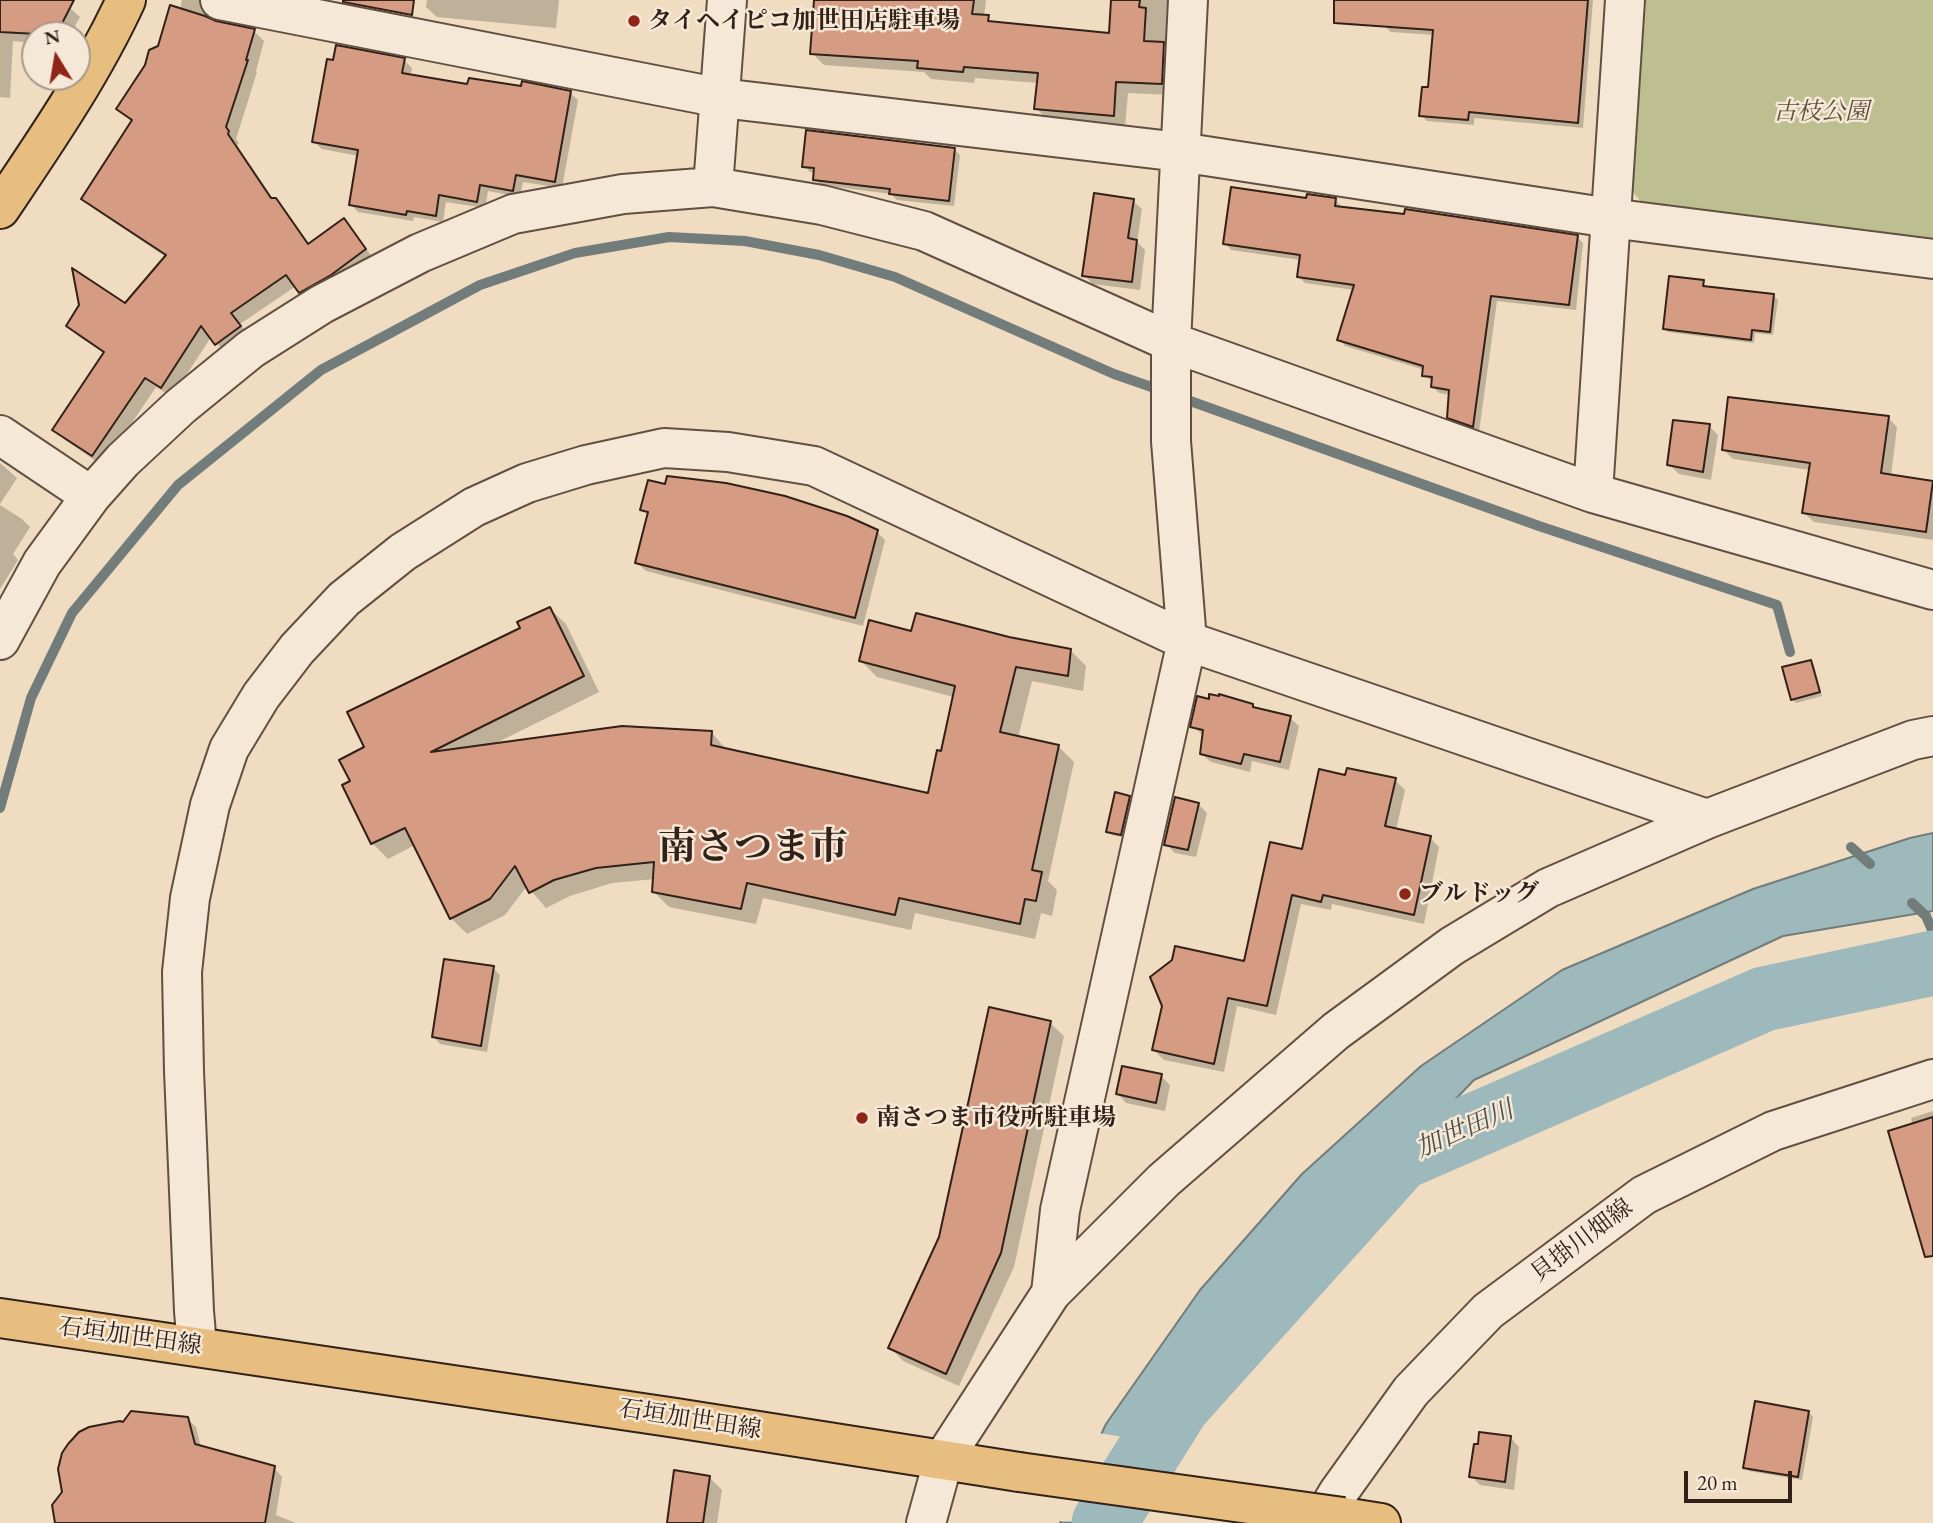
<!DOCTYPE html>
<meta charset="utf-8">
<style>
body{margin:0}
#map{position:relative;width:1933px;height:1523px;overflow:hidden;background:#efdcc1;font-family:"EB Garamond",serif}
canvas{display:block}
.north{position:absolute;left:21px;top:21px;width:70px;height:70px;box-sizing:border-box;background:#f5e8d7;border:2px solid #a7988b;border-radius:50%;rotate:349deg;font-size:19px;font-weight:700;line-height:28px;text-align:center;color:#322118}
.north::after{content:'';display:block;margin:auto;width:24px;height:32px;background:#8f2418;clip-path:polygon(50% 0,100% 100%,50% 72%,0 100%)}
.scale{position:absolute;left:1684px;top:1471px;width:108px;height:32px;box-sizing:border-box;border:4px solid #322118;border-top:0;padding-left:9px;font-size:21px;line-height:24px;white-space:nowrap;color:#322118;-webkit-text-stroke:5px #f5e8d7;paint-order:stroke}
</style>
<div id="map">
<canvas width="1933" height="1523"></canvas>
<div class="north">N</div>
<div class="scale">20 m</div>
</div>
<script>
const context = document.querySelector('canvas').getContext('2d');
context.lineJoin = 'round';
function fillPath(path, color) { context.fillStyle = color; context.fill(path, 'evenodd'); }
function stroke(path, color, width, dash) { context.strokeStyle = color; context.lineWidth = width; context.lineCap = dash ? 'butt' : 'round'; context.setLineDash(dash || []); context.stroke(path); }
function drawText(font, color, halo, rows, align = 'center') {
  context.font = font + ' "EB Garamond","Noto Serif JP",serif'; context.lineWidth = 5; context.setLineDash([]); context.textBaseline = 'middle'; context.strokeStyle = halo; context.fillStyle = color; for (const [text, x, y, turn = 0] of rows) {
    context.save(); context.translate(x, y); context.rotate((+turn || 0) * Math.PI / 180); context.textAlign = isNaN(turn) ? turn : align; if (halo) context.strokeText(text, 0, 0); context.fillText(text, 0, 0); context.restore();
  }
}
const green = new Path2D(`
 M 1643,0 L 1933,0 L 1933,241 L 1641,202 L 1630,188 Z`);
const water = new Path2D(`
 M 1933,833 L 1933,911 L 1783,936 L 1474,1080 L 1272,1290 L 1179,1421 L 1127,1523 L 1060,1523 L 1106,1424 L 1200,1290 L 1302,1174 L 1421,1066 L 1562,970 L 1753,889 L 1910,838 Z`);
const pier = new Path2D(`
 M 1098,1433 L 1171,1444 L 1131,1523 L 1057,1521 Z`);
const shadow = new Path2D(`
 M 0,0 L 70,8 L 80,17 L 70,35 L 35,35 L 35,43 L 13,41 L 10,98 L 0,97 Z
 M 182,0 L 212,0 L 208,8 L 211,21 L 254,31 L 264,41 L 256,71 L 257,72 L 236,139 L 239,143 L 237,145 L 274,200 L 286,211 L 310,245 L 343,220 L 375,260 L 311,302 L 296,286 L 240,324 L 250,337 L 227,354 L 211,337 L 172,397 L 156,387 L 103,466 L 65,440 L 54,429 L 105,354 L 78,336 L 68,326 L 125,305 L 166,257 L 94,209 L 83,199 L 133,123 L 118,109 L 159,48 L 180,10 Z
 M 427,0 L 559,0 L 556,28 L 437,17 L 426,7 Z
 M 815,0 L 986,0 L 984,16 L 994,23 L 1109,34 L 1111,0 L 1170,0 L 1173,95 L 1128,93 L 1125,127 L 1048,120 L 1036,108 L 1039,83 L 975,78 L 974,83 L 931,79 L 924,72 L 824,65 L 812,53 Z
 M 1386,0 L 1593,0 L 1583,128 L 1474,118 L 1474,125 L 1427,121 L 1421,115 L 1430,89 L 1435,35 L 1391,32 L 1384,25 Z
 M 404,60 L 412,68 L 410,77 L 469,86 L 570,93 L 578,100 L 562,188 L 523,182 L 520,197 L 488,191 L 485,208 L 446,202 L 443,222 L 414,217 L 413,221 L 358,212 L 351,204 L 359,156 L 322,149 L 314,142 Z
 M 954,149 L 960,155 L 954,206 L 897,200 L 891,194 L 821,185 L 815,179 L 815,173 L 810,172 L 804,166 Z
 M 1308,200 L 1336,200 L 1342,208 L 1577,237 L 1583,243 L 1576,310 L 1497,301 L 1479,432 L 1456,424 L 1449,417 L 1451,395 L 1439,393 L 1433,387 L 1433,382 L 1424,375 L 1425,370 L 1345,346 L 1339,339 L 1354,290 L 1305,283 L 1298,276 L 1301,260 L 1231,250 L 1225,243 Z
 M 1133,201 L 1142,209 L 1137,242 L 1145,250 L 1140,290 L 1093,284 L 1084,275 Z
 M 1703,282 L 1707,288 L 1774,296 L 1778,300 L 1773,335 L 1755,333 L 1754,343 L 1668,332 L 1664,328 Z
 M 1888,418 L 1897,427 L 1891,476 L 1933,483 L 1933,540 L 1814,522 L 1804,513 L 1810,470 L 1733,459 L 1723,449 Z
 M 1709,426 L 1718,435 L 1711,480 L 1679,474 L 1670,465 Z
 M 0,463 L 17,478 L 0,504 Z
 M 0,505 L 22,519 L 30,527 L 13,554 L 18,560 L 0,589 Z
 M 642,510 L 877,532 L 885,540 L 863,626 L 646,571 L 637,563 L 649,516 Z
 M 550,609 L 566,624 L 599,692 L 492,745 L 712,733 L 727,750 L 929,795 L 942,753 L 954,697 L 877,677 L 861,661 L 913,633 L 1009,639 L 1070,650 L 1086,666 L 1083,691 L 1032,681 L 1018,738 L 1058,746 L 1074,762 L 1048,881 L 1057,890 L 1052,916 L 1041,913 L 1035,939 L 915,913 L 911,930 L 763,898 L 756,924 L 669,907 L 653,891 L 655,879 L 612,883 L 570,896 L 546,908 L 527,886 L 505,915 L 467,934 L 451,918 L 415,845 L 388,859 L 372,843 L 352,782 L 367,748 Z
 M 1810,662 L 1814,665 L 1822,696 L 1796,703 L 1792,699 Z
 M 1252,705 L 1257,710 L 1290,718 L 1299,726 L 1289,770 L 1252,761 L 1250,772 L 1211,762 L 1202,754 L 1204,736 L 1192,726 Z
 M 1347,777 L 1395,780 L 1405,790 L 1396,830 L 1430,838 L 1439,847 L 1424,924 L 1332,904 L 1331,910 L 1301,904 L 1276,1015 L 1237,1006 L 1224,1072 L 1164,1060 L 1154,1050 L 1246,963 L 1303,851 Z
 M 1129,797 L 1133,801 L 1125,838 L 1112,835 L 1108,831 Z
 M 1198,804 L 1207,813 L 1196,857 L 1175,853 L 1166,844 Z
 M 493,968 L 500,975 L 487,1052 L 440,1044 L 434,1037 Z
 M 1050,1023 L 1064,1036 L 1014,1267 L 959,1386 L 903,1361 L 890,1347 L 940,1237 Z
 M 1161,1076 L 1170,1085 L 1165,1111 L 1126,1103 L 1118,1094 Z
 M 1933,1111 L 1933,1232 L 1911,1118 Z
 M 1809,1413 L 1813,1417 L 1802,1480 L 1749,1471 L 1745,1467 Z
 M 187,1418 L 196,1427 L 201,1447 L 274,1468 L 282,1477 L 276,1515 L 296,1523 L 56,1523 Z
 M 1511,1438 L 1519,1447 L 1514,1490 L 1480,1485 L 1471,1476 Z
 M 709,1477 L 722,1490 L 717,1523 L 668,1523 Z`);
const stream = new Path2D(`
 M 1179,397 L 1539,526 L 1777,605 L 1790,652
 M 0,808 L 31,698 L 72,613 L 178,485 L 321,370 L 480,285 L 575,253 L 669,237 L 745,241 L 819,255 L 895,277 L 1114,374 L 1163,391
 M 1851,847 L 1870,864
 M 1912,903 L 1926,916 L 1933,932`);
const river = new Path2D(`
 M 1104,1523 L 1178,1405 L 1400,1158 L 1764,999 L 1933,963`);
const building = new Path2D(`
 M 0,0 L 74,0 L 56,35 L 0,32 Z
 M 343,0 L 414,0 L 412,15 L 343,2 Z
 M 814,0 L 974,0 L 972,14 L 989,15 L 988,21 L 1109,33 L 1111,0 L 1140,0 L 1139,7 L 1146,8 L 1144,41 L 1164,42 L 1162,84 L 1116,82 L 1114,116 L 1034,109 L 1038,73 L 964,67 L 963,72 L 917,68 L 918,61 L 810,54 Z
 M 1334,0 L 1588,0 L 1578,123 L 1469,112 L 1468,120 L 1419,116 L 1422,87 L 1428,87 L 1433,30 L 1334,23 Z
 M 170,5 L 205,16 L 216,21 L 255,29 L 246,60 L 248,60 L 226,127 L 229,131 L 228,134 L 271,198 L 276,198 L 308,244 L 344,218 L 366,249 L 331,275 L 299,293 L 286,275 L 231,313 L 241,326 L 215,345 L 201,326 L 161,388 L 145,378 L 92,456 L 52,430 L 104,352 L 66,326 L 79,305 L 72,268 L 125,303 L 166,255 L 81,199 L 132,120 L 116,109 L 145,65 L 149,50 L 158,46 Z
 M 336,45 L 405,58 L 402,73 L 467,84 L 469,78 L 521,86 L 522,81 L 571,91 L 555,182 L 516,175 L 513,191 L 480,185 L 477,202 L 439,195 L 436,216 L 407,211 L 406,215 L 349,205 L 358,150 L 312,142 L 327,59 L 333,60 Z
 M 806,130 L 955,148 L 949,201 L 889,194 L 890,189 L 813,180 L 814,168 L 802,167 Z
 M 1231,187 L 1306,198 L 1307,194 L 1336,198 L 1335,206 L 1404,214 L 1405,209 L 1578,235 L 1569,305 L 1491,296 L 1473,427 L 1447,418 L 1449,390 L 1431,387 L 1432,377 L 1422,376 L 1423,366 L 1337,340 L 1354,285 L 1297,277 L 1300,255 L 1223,244 Z
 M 1094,193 L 1134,199 L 1128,238 L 1137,240 L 1132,282 L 1082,276 Z
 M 1669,276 L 1704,280 L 1703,286 L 1774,294 L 1770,332 L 1752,330 L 1751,340 L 1663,329 Z
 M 1728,397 L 1889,416 L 1881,473 L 1933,481 L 1926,532 L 1802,513 L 1810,463 L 1722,450 Z
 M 1673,420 L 1710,424 L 1703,472 L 1667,465 Z
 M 667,476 L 726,483 L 785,496 L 847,516 L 878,530 L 855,618 L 635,563 L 648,512 L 640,510 L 648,480 L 665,484 Z
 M 550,607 L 584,676 L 431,752 L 622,726 L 712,731 L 711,745 L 928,793 L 937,750 L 941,751 L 955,686 L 859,661 L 869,620 L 911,631 L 916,613 L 1009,637 L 1071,649 L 1068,676 L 1016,667 L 1000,732 L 1059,745 L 1032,870 L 1042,872 L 1036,901 L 1025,899 L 1020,924 L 899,898 L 895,915 L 747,883 L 741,909 L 652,892 L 654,862 L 596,868 L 554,880 L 529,893 L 515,866 L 490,899 L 450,919 L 405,828 L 371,844 L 342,785 L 350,781 L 339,760 L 364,747 L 347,712 L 520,628 L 517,622 Z
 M 1811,660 L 1820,692 L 1791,700 L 1782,667 Z
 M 1209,694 L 1219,696 L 1219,694 L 1253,704 L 1253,707 L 1291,716 L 1280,762 L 1244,754 L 1241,764 L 1200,754 L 1203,730 L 1190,727 L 1197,696 L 1209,699 Z
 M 1347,768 L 1396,778 L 1385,826 L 1431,836 L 1414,915 L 1323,895 L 1321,902 L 1292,895 L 1267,1006 L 1228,998 L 1214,1064 L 1152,1050 L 1162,1006 L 1150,977 L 1172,960 L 1175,946 L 1244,961 L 1270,842 L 1302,849 L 1319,769 L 1345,775 Z
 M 1115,792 L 1130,796 L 1121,835 L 1106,832 Z
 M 1175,797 L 1199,803 L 1188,850 L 1164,845 Z
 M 444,959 L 494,966 L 481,1046 L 432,1037 Z
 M 989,1007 L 1051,1021 L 1001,1253 L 946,1374 L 888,1348 L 939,1237 Z
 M 1122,1066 L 1162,1074 L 1156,1103 L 1116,1094 Z
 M 1933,1117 L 1933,1256 L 1925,1257 L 1888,1131 Z
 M 1755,1401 L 1809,1411 L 1798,1477 L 1743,1468 Z
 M 131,1411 L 188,1417 L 195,1444 L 275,1466 L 265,1523 L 55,1523 L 52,1505 L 62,1492 L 58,1469 L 62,1453 L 68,1444 L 79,1432 L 89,1427 L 120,1421 L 123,1422 Z
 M 1479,1432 L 1511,1436 L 1505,1482 L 1469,1477 L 1474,1444 L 1478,1444 Z
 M 674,1470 L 710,1476 L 703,1523 L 667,1523 Z`);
const minor = new Path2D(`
 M 220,0 L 721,98 L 1180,152 L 1610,218 L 1933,259
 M 713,187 L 727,0
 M 0,435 L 91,496
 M 1593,493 L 1625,0
 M 0,640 L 42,563 L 91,496 L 123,460 L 181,406 L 251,349 L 322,304 L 420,253 L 513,214 L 623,194 L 713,187 L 822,205 L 924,231 L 1171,342 L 1593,493 L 1933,590
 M 1051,1293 L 1060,1210 L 1187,641 L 1171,441 L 1171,342 L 1188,0
 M 197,1346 L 194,1311 L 184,1071 L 182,972 L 190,898 L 210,805 L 229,749 L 261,696 L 297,649 L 344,599 L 403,552 L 474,507 L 527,483 L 586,465 L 664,448 L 728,452 L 814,466 L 1187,641 L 1707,819
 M 926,1523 L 944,1458 L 1051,1293 L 1164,1180 L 1336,1031 L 1452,946 L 1548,888 L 1707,819 L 1913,740 L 1933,736
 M 1320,1523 L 1338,1493 L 1411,1391 L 1488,1311 L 1644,1195 L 1773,1131 L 1933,1079`);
const major = new Path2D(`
 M 0,1318 L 676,1418 L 1019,1472
 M 1343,1517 L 1381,1523`);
const highway = new Path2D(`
 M 0,209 C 45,142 92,74 126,0`);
const majorBridge = new Path2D(`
 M 1019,1472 L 1343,1517`);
const markers = [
 [634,21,7,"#8f2418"],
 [1405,894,7,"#8f2418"],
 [862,1118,7,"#8f2418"]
];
const poiNames = [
 ["タイヘイピコ加世田店駐車場",648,21],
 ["ブルドッグ",1419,894],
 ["南さつま市役所駐車場",876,1118]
];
const parkNames = [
 ["古枝公園",1821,112]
];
const streetNames = [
 ["貝掛川畑線",1582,1241,-37],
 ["石垣加世田線",130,1337,8],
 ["石垣加世田線",690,1420,9]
];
const waterNames = [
 ["加世田川",1465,1130,-24]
];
const townNames = [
 ["南さつま市",753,849]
];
fillPath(green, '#bebf90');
fillPath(water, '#9db9bc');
stroke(water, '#727c7a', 2);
fillPath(pier, '#efdcc1');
fillPath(shadow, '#0003');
stroke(stream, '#727c7a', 10);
stroke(river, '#9db9bc', 65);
fillPath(building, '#d69c83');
stroke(building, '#322118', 2);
stroke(minor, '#615042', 42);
stroke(major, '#322118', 42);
stroke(highway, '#322118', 42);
stroke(minor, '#f5e8d7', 38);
stroke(major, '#e8be80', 38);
stroke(highway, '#e8be80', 38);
stroke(majorBridge, '#322118', 42, []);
stroke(majorBridge, '#e8be80', 38);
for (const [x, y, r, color] of markers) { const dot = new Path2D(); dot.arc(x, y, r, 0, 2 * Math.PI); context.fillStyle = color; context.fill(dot); stroke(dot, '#f5e8d7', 2.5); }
drawText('bold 24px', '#322118', '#f5e8d7', poiNames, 'left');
drawText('italic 24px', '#5c503c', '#f5e8d7', parkNames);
drawText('24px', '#322118', '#f5e8d7', streetNames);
drawText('italic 26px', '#524f49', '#f5e8d7', waterNames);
drawText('bold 38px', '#322118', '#f5e8d7', townNames);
</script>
